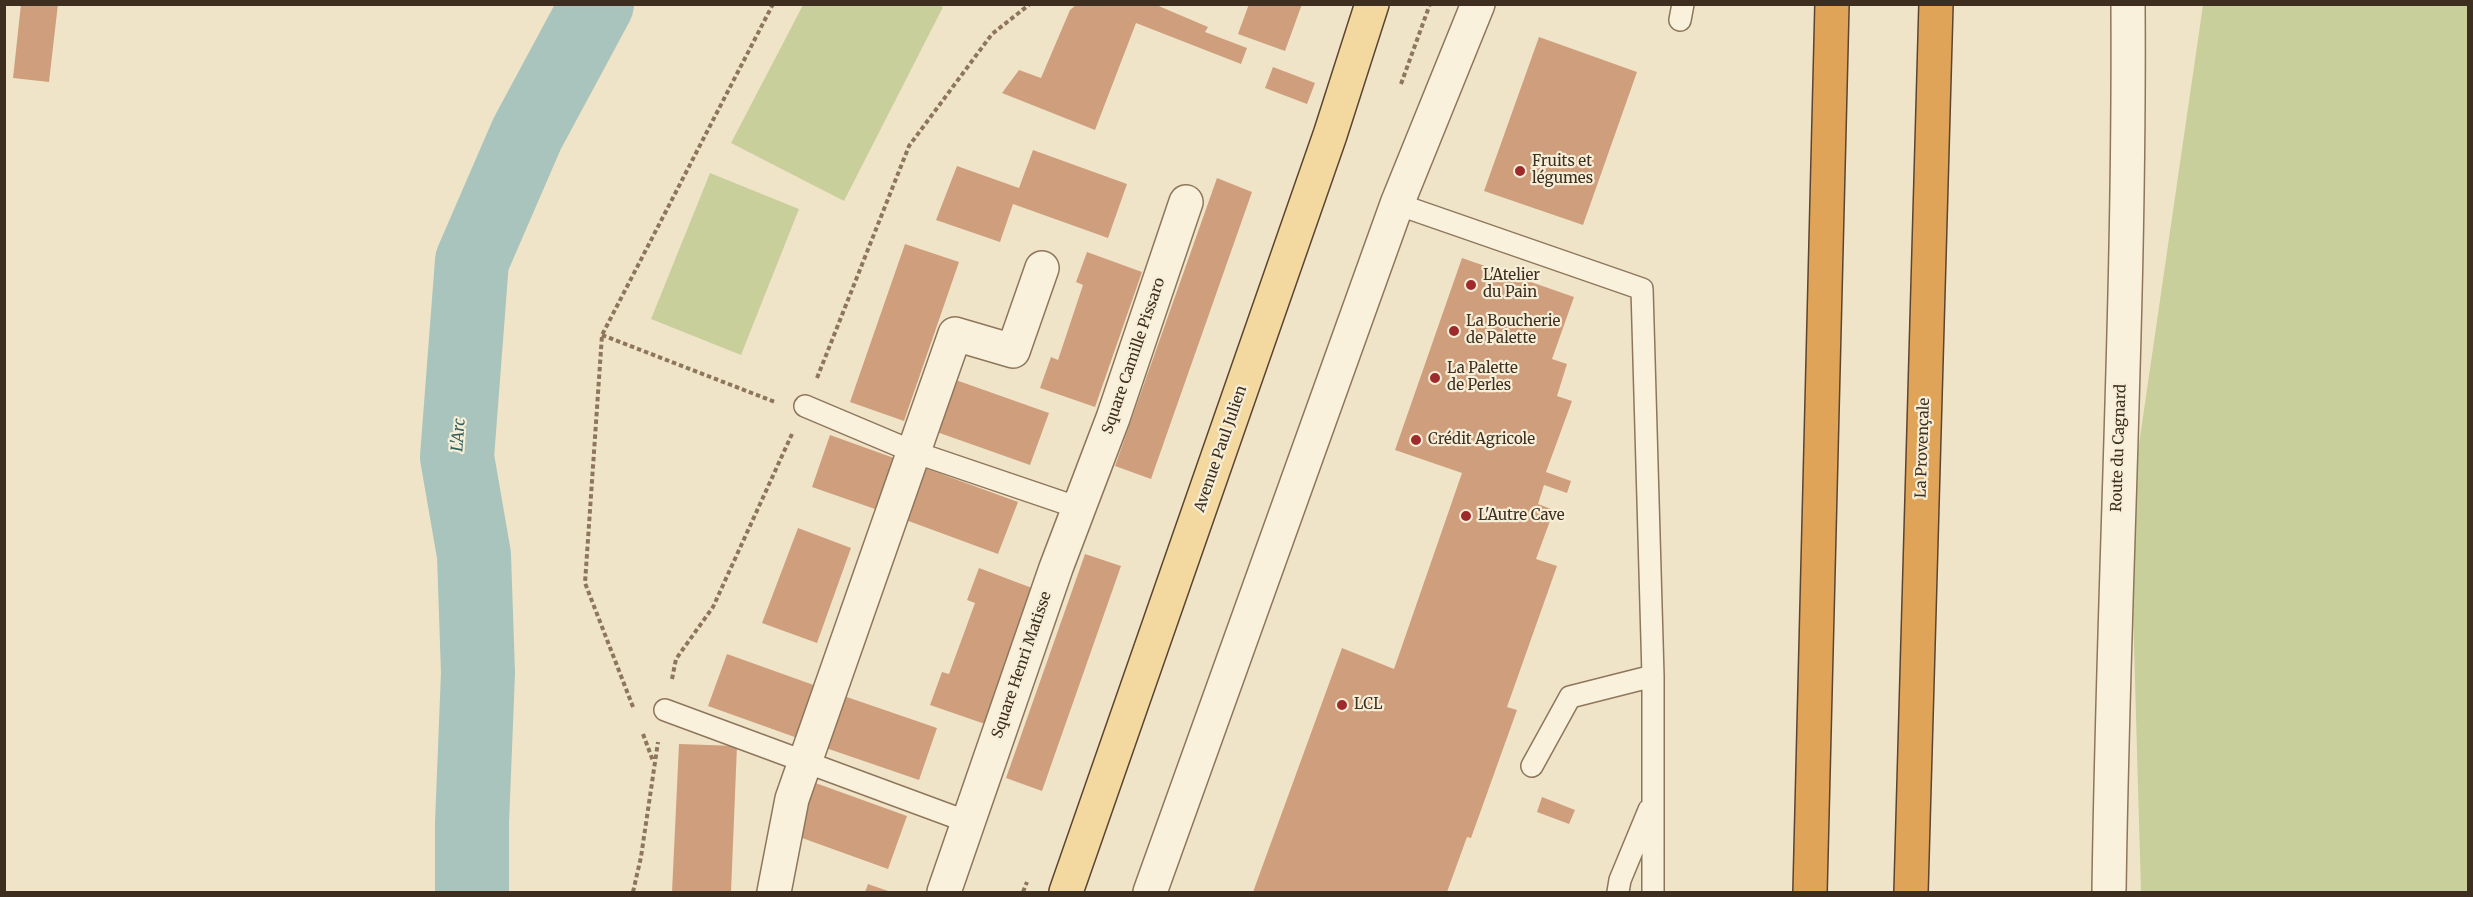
<!DOCTYPE html>
<meta charset="utf-8">
<style>
body{margin:0}
#map{position:relative;width:2473px;height:897px;overflow:hidden;background:#f0e4c8;font-family:Merriweather,serif}
canvas{display:block}
.frame{position:absolute;inset:0;border:6px solid #3d2e20;pointer-events:none}
</style>
<div id="map">
<canvas width="2473" height="897"></canvas>
<div class="frame"></div>
</div>
<script>
const context = document.querySelector('canvas').getContext('2d');
context.lineJoin = 'round';
function fillPath(path, color) { context.fillStyle = color; context.fill(path, 'evenodd'); }
function stroke(path, color, width, dash) { context.strokeStyle = color; context.lineWidth = width; context.lineCap = dash ? 'butt' : 'round'; context.setLineDash(dash || []); context.stroke(path); }
function drawText(font, color, halo, rows, align = 'center') {
  context.font = font + ' Merriweather,serif'; context.lineWidth = 4.5; context.setLineDash([]); context.textBaseline = 'middle'; context.strokeStyle = halo; context.fillStyle = color; for (const [text, x, y, turn = 0] of rows) {
    context.save(); context.translate(x, y); context.rotate((+turn || 0) * Math.PI / 180); context.textAlign = isNaN(turn) ? turn : align; if (halo) context.strokeText(text, 0, 0); context.fillText(text, 0, 0); context.restore();
  }
}
const green = new Path2D(`
 M 939,5 L 943,7 L 844,201 L 731,143 L 803,5 Z
 M 2203,5 L 2468,5 L 2468,892 L 2141,892 L 2130,506 Z
 M 710,173 L 799,209 L 741,355 L 651,319 Z`);
const river = new Path2D(`
 M 472,892 L 472,823 L 478,673 L 474,555 L 457,457 L 472,261 L 527,134 L 597,4`);
const building = new Path2D(`
 M 21,4 L 58,4 L 49,82 L 13,78 Z
 M 1077,4 L 1154,4 L 1208,27 L 1205,32 L 1247,48 L 1241,64 L 1136,23 L 1095,130 L 1002,93 L 1019,70 L 1041,78 L 1070,10 Z
 M 1249,4 L 1302,4 L 1285,51 L 1238,34 Z
 M 1539,37 L 1637,72 L 1583,225 L 1484,191 Z
 M 1273,67 L 1315,83 L 1307,104 L 1265,88 Z
 M 1033,150 L 1127,184 L 1108,238 L 1013,204 L 1000,242 L 936,220 L 957,166 L 1019,188 Z
 M 1217,178 L 1252,192 L 1151,479 L 1115,466 Z
 M 905,244 L 959,262 L 904,421 L 850,402 Z
 M 1087,252 L 1142,272 L 1095,407 L 1040,388 L 1051,357 L 1058,360 L 1083,285 L 1076,282 Z
 M 1462,258 L 1574,297 L 1552,359 L 1567,364 L 1557,396 L 1572,401 L 1546,472 L 1571,481 L 1567,493 L 1544,485 L 1538,504 L 1554,510 L 1536,559 L 1557,566 L 1507,707 L 1517,710 L 1471,838 L 1467,837 L 1447,892 L 1253,892 L 1342,648 L 1394,669 L 1462,473 L 1395,450 Z
 M 953,379 L 1049,413 L 1030,465 L 934,431 Z
 M 830,435 L 894,458 L 875,509 L 812,487 Z
 M 922,467 L 1018,502 L 998,554 L 903,519 Z
 M 798,528 L 851,548 L 817,643 L 762,623 Z
 M 1085,554 L 1121,566 L 1042,791 L 1006,778 Z
 M 979,568 L 1032,588 L 985,724 L 930,705 L 942,672 L 949,674 L 975,603 L 967,600 Z
 M 727,654 L 822,688 L 803,740 L 708,706 Z
 M 841,695 L 937,728 L 919,780 L 823,747 Z
 M 679,744 L 737,746 L 731,892 L 672,892 Z
 M 810,781 L 907,816 L 888,869 L 791,834 Z
 M 1542,797 L 1575,810 L 1569,824 L 1537,812 Z
 M 868,884 L 891,892 L 865,892 Z`);
const path = new Path2D(`
 M 1401,84 L 1430,4
 M 602,335 L 775,402
 M 817,378 L 909,146 L 992,34 L 1030,4
 M 672,679 L 676,659 L 713,607 L 792,434
 M 633,707 L 585,583 L 602,335 L 773,4
 M 643,734 L 653,761
 M 633,892 L 641,857 L 658,742
 M 1023,892 L 1027,882`);
const service = new Path2D(`
 M 1680,20 L 1683,4
 M 1397,204 L 1642,289 L 1653,676 L 1653,892
 M 805,406 L 914,452 L 1079,508
 M 665,710 L 968,822
 M 1532,766 L 1570,697 L 1653,676
 M 1618,892 L 1620,880 L 1649,810`);
const pedestrian = new Path2D(`
 M 774,892 L 792,799 L 955,334 L 1013,351 L 1042,268`);
const minor = new Path2D(`
 M 944,892 L 1056,568 L 1113,418 L 1186,202
 M 1150,892 L 1397,204 L 1478,4`);
const tertiary = new Path2D(`
 M 2109,892 C 2113,596 2130,301 2128,4`);
const primary = new Path2D(`
 M 1066,892 L 1330,135 L 1372,4`);
const motorway = new Path2D(`
 M 1810,892 L 1832,4
 M 1911,892 L 1936,4`);
const markers = [
 [1520,171,6,"#9e2a2b"],
 [1471,285,6,"#9e2a2b"],
 [1454,331,6,"#9e2a2b"],
 [1435,378,6,"#9e2a2b"],
 [1416,440,6,"#9e2a2b"],
 [1466,516,6,"#9e2a2b"],
 [1342,705,6,"#9e2a2b"]
];
const poiNames = [
 ["Fruits et",1532,162],
 ["légumes",1532,179],
 ["L'Atelier",1483,276],
 ["du Pain",1483,293],
 ["La Boucherie",1466,322],
 ["de Palette",1466,339],
 ["La Palette",1447,369],
 ["de Perles",1447,386],
 ["Crédit Agricole",1428,440],
 ["L'Autre Cave",1478,516],
 ["LCL",1354,705]
];
const streetNames = [
 ["Square Camille Pissaro",1134,356,-71],
 ["La Provençale",1923,448,-88],
 ["Route du Cagnard",2119,448,-88],
 ["Avenue Paul Julien",1221,449,-71],
 ["Square Henri Matisse",1022,665,-71]
];
const waterNames = [
 ["L'Arc",459,435,-86]
];
fillPath(green, '#c9cf9b');
stroke(river, '#a9c4bc', 74);
fillPath(building, '#cf9f7d');
stroke(service, '#8d765c', 24);
stroke(pedestrian, '#8d765c', 36);
stroke(minor, '#8d765c', 36);
stroke(tertiary, '#8d765c', 36);
stroke(primary, '#5b4430', 36);
stroke(motorway, '#5b4430', 36);
stroke(path, '#8d765c', 4, [4.5, 3]);
stroke(service, '#faf1dc', 21);
stroke(pedestrian, '#faf1dc', 33);
stroke(minor, '#faf1dc', 33);
stroke(tertiary, '#faf1dc', 33);
stroke(primary, '#f3d9a0', 33);
stroke(motorway, '#e0a458', 33);
for (const [x, y, r, color] of markers) { const dot = new Path2D(); dot.arc(x, y, r, 0, 2 * Math.PI); context.fillStyle = color; context.fill(dot); stroke(dot, '#f7eed8', 2); }
drawText('15px', '#3d2e20', '#f7eed8', poiNames, 'left');
drawText('15px', '#3d2e20', '#f7eed8', streetNames);
drawText('italic 16px', '#2f5d5a', '#f7eed8', waterNames);
</script>
